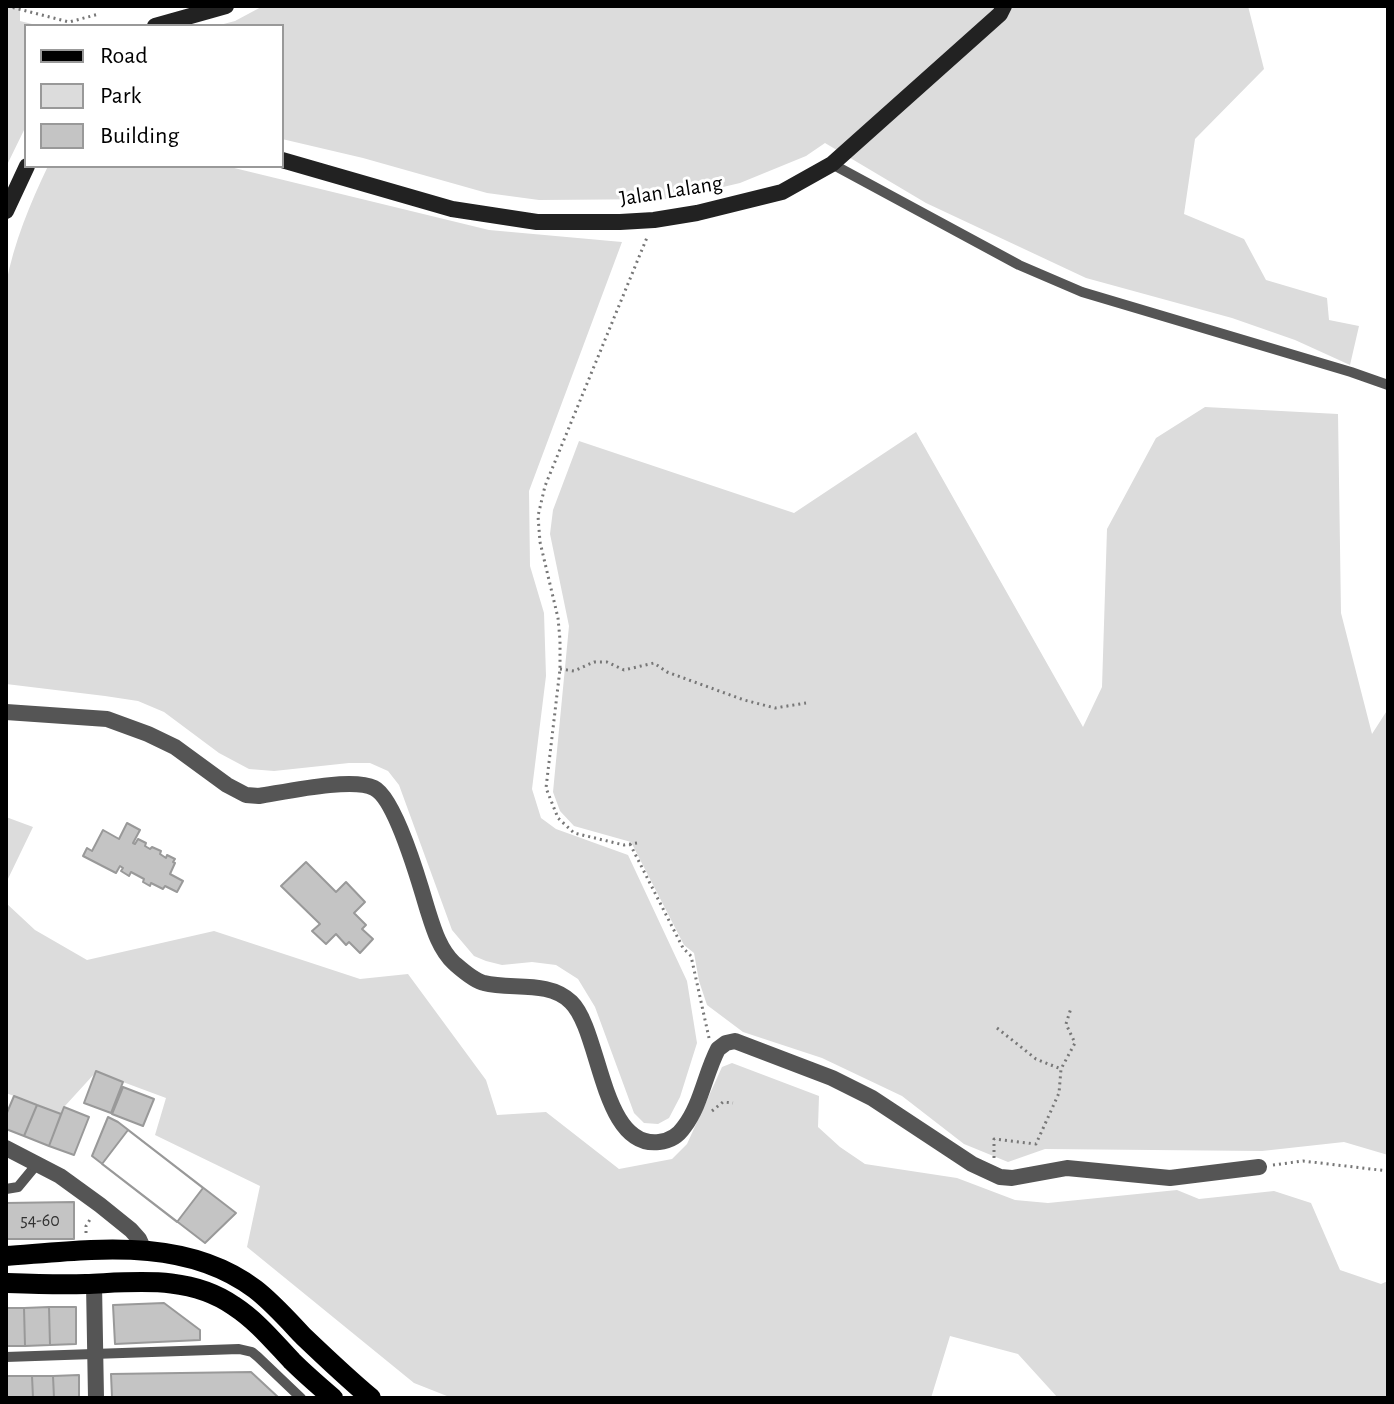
<!DOCTYPE html>
<style>
body{margin:0}
#map{position:relative;width:1394px;height:1404px;overflow:hidden;background:#fff;font-family:"Alegreya Sans",sans-serif}
canvas{display:block}
.frame{position:absolute;inset:0;border:8px solid #000;pointer-events:none}
.legend{position:absolute;left:24px;top:24px;width:260px;height:144px;box-sizing:border-box;background:#fff;border:2px solid #999;margin:0;padding:10px 14px;list-style:none;font-size:24px;color:#000}
.legend li{display:flex;align-items:center;gap:16px;height:40px}
.legend b{width:40px;border:2px solid #999}
</style>
<div id="map">
<canvas width="1394" height="1404"></canvas>
<div class="frame"></div>
<ul class="legend">
<li><b style="height:10px;background:#000"></b>Road</li>
<li><b style="height:22px;background:#dcdcdc"></b>Park</li>
<li><b style="height:22px;background:#c4c4c4"></b>Building</li>
</ul>
</div>
<script>
const context = document.querySelector('canvas').getContext('2d');
context.lineJoin = 'round';
function fillPath(path, color) { context.fillStyle = color; context.fill(path, 'evenodd'); }
function stroke(path, color, width, dash) { context.strokeStyle = color; context.lineWidth = width; context.lineCap = dash ? 'butt' : 'round'; context.setLineDash(dash || []); context.stroke(path); }
function drawText(font, color, halo, rows, align = 'center') {
  context.font = font + ' "Alegreya Sans",sans-serif'; context.lineWidth = 6; context.setLineDash([]); context.textBaseline = 'middle'; context.strokeStyle = halo; context.fillStyle = color; for (const [text, x, y, turn = 0] of rows) {
    context.save(); context.translate(x, y); context.rotate((+turn || 0) * Math.PI / 180); context.textAlign = isNaN(turn) ? turn : align; if (halo) context.strokeText(text, 0, 0); context.fillText(text, 0, 0); context.restore();
  }
}
const green = new Path2D(`
 M 6,6 L 20,6 L 20,21 L 40,26 L 26,26 L 26,126 L 6,167 Z
 M 263,6 L 1248,6 L 1264,69 L 1195,139 L 1184,214 L 1244,239 L 1266,280 L 1327,298 L 1329,320 L 1359,326 L 1350,365 L 1295,340 L 1232,318 L 1086,278 L 926,203 L 825,143 L 806,156 L 740,183 L 672,199 L 539,200 L 487,193 L 363,158 L 282,139 L 282,26 L 216,26 L 235,21 Z
 M 48,166 L 226,166 L 489,230 L 622,242 L 529,491 L 530,566 L 544,613 L 546,676 L 532,789 L 541,818 L 556,829 L 628,855 L 687,981 L 697,1043 L 680,1097 L 669,1118 L 658,1124 L 644,1123 L 634,1113 L 595,1007 L 578,979 L 556,965 L 532,962 L 502,965 L 486,961 L 474,956 L 452,930 L 399,785 L 388,771 L 370,763 L 349,763 L 274,771 L 249,769 L 219,753 L 164,712 L 138,701 L 105,696 L 6,684 L 6,284 C 14,242 30,204 48,166 Z
 M 1205,407 L 1338,414 L 1341,613 L 1372,734 L 1388,709 L 1388,1155 L 1344,1142 L 1262,1151 L 1045,1149 L 1008,1162 L 964,1144 L 902,1096 L 822,1058 L 743,1032 L 707,1005 L 699,981 L 694,953 L 684,945 L 631,842 L 574,826 L 560,811 L 553,792 L 569,626 L 550,534 L 553,510 L 579,441 L 794,513 L 916,432 L 1083,727 L 1102,687 L 1107,529 L 1156,438 Z
 M 6,817 L 33,827 L 6,883 Z
 M 6,903 L 35,930 L 87,960 L 214,931 L 360,979 L 408,974 L 486,1080 L 497,1115 L 546,1112 L 619,1169 L 672,1159 L 687,1144 L 722,1067 L 732,1063 L 819,1096 L 818,1127 L 840,1147 L 865,1164 L 957,1178 L 1015,1200 L 1048,1203 L 1177,1190 L 1199,1199 L 1274,1191 L 1311,1203 L 1340,1270 L 1381,1284 L 1388,1281 L 1388,1398 L 1058,1398 L 1018,1354 L 950,1336 L 931,1398 L 452,1398 L 414,1383 L 247,1247 L 260,1186 L 155,1135 L 166,1098 L 96,1072 L 64,1107 L 61,1114 L 6,1093 Z`);
const building = new Path2D(`
 M 127,823 L 140,830 L 133,843 L 135,844 L 138,839 L 146,843 L 145,846 L 150,849 L 152,847 L 161,851 L 160,854 L 166,858 L 167,855 L 175,859 L 173,862 L 175,863 L 170,874 L 183,881 L 177,892 L 165,886 L 163,889 L 151,883 L 150,886 L 143,882 L 144,879 L 131,872 L 129,876 L 121,871 L 123,868 L 120,866 L 116,873 L 83,856 L 87,848 L 92,851 L 103,830 L 119,839 Z
 M 306,862 L 336,892 L 346,882 L 365,902 L 354,913 L 366,925 L 362,929 L 373,939 L 360,953 L 349,942 L 346,945 L 336,934 L 326,944 L 312,931 L 320,924 L 281,886 Z
 M 96,1071 L 123,1082 L 111,1113 L 84,1103 Z
 M 123,1087 L 154,1099 L 143,1126 L 112,1114 Z
 M 14,1096 L 37,1105 L 24,1136 L 6,1129 L 6,1115 Z
 M 37,1105 L 61,1114 L 49,1146 L 24,1136 Z
 M 64,1107 L 89,1117 L 74,1155 L 49,1146 Z
 M 108,1117 L 118,1122 L 236,1213 L 205,1243 L 92,1156 Z
 M 128,1130 L 203,1188 L 177,1222 L 102,1164 Z
 M 74,1202 L 74,1239 L 6,1239 L 6,1203 Z
 M 164,1303 L 200,1330 L 200,1340 L 115,1344 L 113,1305 Z
 M 49,1307 L 50,1345 L 25,1346 L 24,1308 Z
 M 49,1307 L 76,1307 L 76,1344 L 50,1345 Z
 M 6,1308 L 24,1308 L 25,1346 L 6,1346 Z
 M 251,1372 L 279,1398 L 112,1398 L 111,1374 Z
 M 79,1375 L 79,1398 L 54,1398 L 53,1376 Z
 M 6,1376 L 32,1376 L 33,1398 L 6,1398 Z
 M 32,1376 L 53,1376 L 54,1398 L 33,1398 Z`);
const path = new Path2D(`
 M 7,6 L 69,22 L 99,14
 M 560,669 L 574,671 L 594,662 L 607,662 L 624,670 L 654,663 L 667,672 L 744,700 L 775,708 L 806,703
 M 637,843 L 624,845 L 574,833 L 558,818 L 546,788 L 560,669 L 560,640 L 558,618 L 540,542 L 538,516 L 545,486 L 648,235
 M 630,844 L 683,948 L 691,956 L 709,1038
 M 997,1028 L 1036,1059 L 1061,1069
 M 712,1111 L 723,1102 L 733,1103
 M 994,1158 L 994,1139 L 1036,1144 L 1059,1093 L 1061,1069 L 1075,1043 L 1066,1024 L 1071,1008
 M 1273,1165 L 1303,1161 L 1388,1171
 M 86,1233 L 86,1226 L 91,1218`);
const lane = new Path2D(`
 M 832,164 L 1019,265 L 1082,292 L 1351,372 L 1388,385
 M 6,1189 L 18,1187 L 37,1164
 M 6,1357 L 239,1349 L 252,1352 L 258,1357 L 301,1398`);
const street = new Path2D(`
 M 6,712 L 107,719 L 148,734 L 175,747 L 227,785 L 246,795 L 259,796 C 285,792 352,777 374,788 C 395,798 420,884 427,908 C 433,927 439,949 454,963 C 461,969 474,981 484,983 C 511,990 549,980 571,1002 C 601,1031 601,1149 659,1142 C 669,1141 678,1136 684,1127 C 701,1105 705,1074 718,1049 L 726,1043 L 735,1041 L 832,1078 L 872,1098 L 972,1164 L 1000,1177 L 1012,1178 L 1067,1168 L 1170,1178 L 1259,1167
 M 6,1148 L 60,1176 L 100,1205 L 131,1230 L 139,1239 L 144,1250
 M 94,1284 L 96,1398`);
const secondary = new Path2D(`
 M 155,26 L 226,6
 M 282,160 L 452,209 L 537,222 L 620,222 L 654,220 L 697,213 L 782,192 L 832,164 L 1000,14 L 1004,6
 M 6,211 L 27,166`);
const primary = new Path2D(`
 M 6,1256 C 89,1250 183,1235 255,1289 C 272,1302 288,1320 303,1336 C 325,1357 347,1378 371,1398
 M 6,1283 C 33,1284 59,1285 86,1284 C 137,1282 190,1275 234,1306 C 257,1321 274,1342 292,1361 C 305,1374 319,1386 333,1398`);
const numberNames = [
 ["54-60",40,1221]
];
const streetNames = [
 ["Jalan Lalang",671,191,-9]
];
fillPath(green, '#dcdcdc');
fillPath(building, '#c4c4c4');
stroke(building, '#999', 2);
stroke(path, '#777', 3, [2, 4]);
stroke(lane, '#555', 10);
stroke(street, '#555', 16);
stroke(secondary, '#222', 16);
stroke(primary, '#000', 20);
drawText('18px', '#313131', null, numberNames);
drawText('22px', '#000', '#fff', streetNames);
</script>
